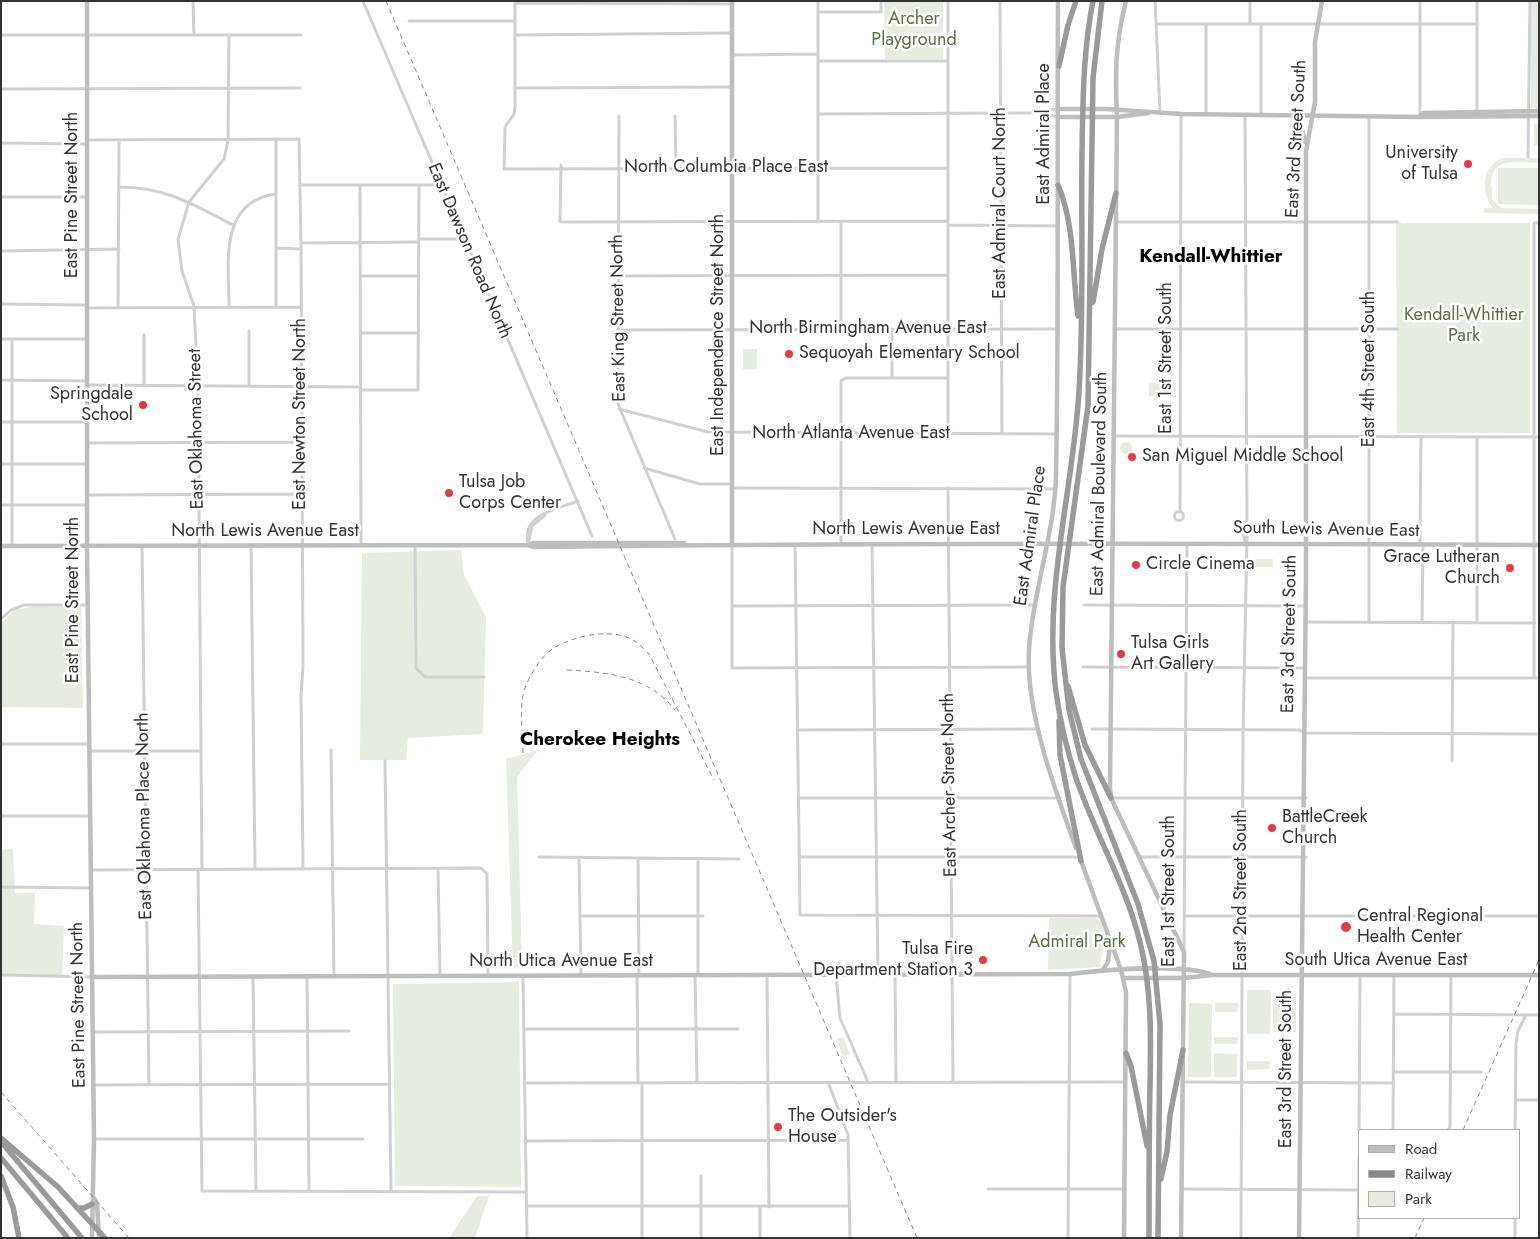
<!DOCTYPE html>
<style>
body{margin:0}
#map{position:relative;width:1540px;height:1239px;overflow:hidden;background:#fff;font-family:Jost,sans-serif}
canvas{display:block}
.frame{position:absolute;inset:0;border:2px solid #333;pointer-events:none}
.legend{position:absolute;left:1358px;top:1129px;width:162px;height:90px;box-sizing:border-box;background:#fff;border:1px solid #adadad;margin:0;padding:6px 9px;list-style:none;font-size:15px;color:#333}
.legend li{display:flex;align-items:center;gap:10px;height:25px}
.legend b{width:25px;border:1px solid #adadad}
</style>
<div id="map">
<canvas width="1540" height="1239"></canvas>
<div class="frame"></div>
<ul class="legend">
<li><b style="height:6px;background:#bdbdbd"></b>Road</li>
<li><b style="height:6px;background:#888"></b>Railway</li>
<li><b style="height:14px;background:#e6ecdf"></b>Park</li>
</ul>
</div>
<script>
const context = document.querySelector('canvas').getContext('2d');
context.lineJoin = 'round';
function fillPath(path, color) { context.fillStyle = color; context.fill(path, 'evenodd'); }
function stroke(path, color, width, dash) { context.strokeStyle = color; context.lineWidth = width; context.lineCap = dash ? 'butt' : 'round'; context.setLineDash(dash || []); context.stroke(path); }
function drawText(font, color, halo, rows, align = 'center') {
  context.font = font + ' Jost,sans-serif'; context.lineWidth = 5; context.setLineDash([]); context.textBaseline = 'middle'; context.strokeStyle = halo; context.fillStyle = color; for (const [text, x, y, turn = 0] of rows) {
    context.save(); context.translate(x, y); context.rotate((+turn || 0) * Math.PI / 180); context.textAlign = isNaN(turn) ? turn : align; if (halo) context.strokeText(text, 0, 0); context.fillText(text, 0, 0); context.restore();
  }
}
const green = new Path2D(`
 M 884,1 L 943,1 L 943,59 L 885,59 Z
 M 1531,1 L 1539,1 L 1539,108 L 1531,108 Z
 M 1534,124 L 1539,124 L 1539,146 L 1534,146 Z
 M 1504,158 L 1539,158 L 1539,163 C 1517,163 1492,155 1491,185 L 1489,185 L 1492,187 L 1492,199 L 1501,208 L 1539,209 L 1539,214 L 1484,213 L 1484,208 L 1493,208 C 1480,193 1482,163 1504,158 Z
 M 1498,168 L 1539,168 L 1539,205 L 1498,204 Z
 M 1396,219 L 1402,223 L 1530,223 L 1530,433 L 1397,433 Z
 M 743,349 L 757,349 L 757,369 L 743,370 Z
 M 1176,382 L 1176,397 L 1149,396 L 1149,383 Z
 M1120 448a6 6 0 1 1 12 0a6 6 0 1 1-12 0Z
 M 461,550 L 464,575 L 486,617 L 483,734 L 408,738 L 406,760 L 360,760 L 362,553 Z
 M 1250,559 L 1273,559 L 1273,567 L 1250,567 Z
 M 37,606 L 81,607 L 83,708 L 1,707 L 1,623 L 14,610 Z
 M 538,750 L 517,777 L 522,967 L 513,968 L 506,759 Z
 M 13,849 L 15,893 L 35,893 L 34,924 L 64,926 L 62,976 L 1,976 L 1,850 Z
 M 1049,918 L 1095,918 L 1101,922 L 1107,942 L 1103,948 L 1100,967 L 1048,970 Z
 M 519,982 L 521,1187 L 395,1186 L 393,984 Z
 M 1247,990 L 1271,990 L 1270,1034 L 1247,1034 Z
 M 1273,996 L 1296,996 L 1296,1032 L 1273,1032 Z
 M 1189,1003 L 1212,1004 L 1211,1077 L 1188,1077 Z
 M 1215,1003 L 1238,1003 L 1238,1012 L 1215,1012 Z
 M 843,1037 L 850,1054 L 843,1057 L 837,1039 Z
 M 1214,1037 L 1238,1037 L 1238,1044 L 1214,1044 Z
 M 1214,1053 L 1237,1054 L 1237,1077 L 1214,1077 Z
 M 1247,1061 L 1270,1061 L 1270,1069 L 1247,1070 Z
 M 477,1196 L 489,1196 L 475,1238 L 449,1238 Z`);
const street = new Path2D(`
 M 193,1 L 194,35
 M 363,1 L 592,536
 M 515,1 L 515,108 L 514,114 L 505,127 L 504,169 L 948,168
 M 948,1 L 948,433
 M 1000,1 L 1002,434
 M 1155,1 L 1160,112
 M 1477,1 L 1477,117
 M 515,3 L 732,4
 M 818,12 L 881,12 L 881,1
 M 409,21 L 515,21
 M 1156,24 L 1477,24
 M 1206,24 L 1206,114
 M 1250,24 L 1250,1
 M 1261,24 L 1261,114
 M 1,35 L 301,35
 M 515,35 L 732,33
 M 732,55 L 818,54
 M 818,61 L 948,61
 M 515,88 L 732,87
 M 1,89 L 300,88
 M 1043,113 L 1058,117
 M 818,114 L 1018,113 L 1042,113 L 1049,110 L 1058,109
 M 619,116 L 618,404 L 675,539
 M 675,116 L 676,168
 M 1420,116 L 1420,1
 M 276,139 L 276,307
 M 87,140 L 299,139 L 301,243 L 303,667 L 301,695 L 303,868
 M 1,143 L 87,144
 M 1528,157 L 1530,1
 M 561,165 L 560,222 L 948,221
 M 301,185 L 442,185
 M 360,185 L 361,545
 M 119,187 C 166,187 192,204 233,225
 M 1,197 L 87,197
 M 818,222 L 818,1
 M 1116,222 L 1397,222
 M 948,225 L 1058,226
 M 419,239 L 465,239
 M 301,243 L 417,242
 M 276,248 L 301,249
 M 1,251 L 119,249
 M 360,276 L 417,276
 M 618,276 L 948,275
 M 1,304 L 86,305
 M 118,307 L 119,140
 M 229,307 C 229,265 218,201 276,194
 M 87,308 L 301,307
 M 841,329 L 841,222
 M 892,329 L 892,378
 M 1115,329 L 1397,329
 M 618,330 L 1057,329
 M 360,333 L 418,333
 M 144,335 L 144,386
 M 1,339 L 86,339
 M 12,339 L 12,546
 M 1,380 L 86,381
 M 249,384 L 249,331
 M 86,385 L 360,387
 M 360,390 L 418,390 L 419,185
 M 619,409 L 708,432 L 1056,434
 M 1,422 L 86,422
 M 1114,436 L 1539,437
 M 87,443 L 301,442
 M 1,464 L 86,464
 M 644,468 L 700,484 L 732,484
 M 733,488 L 1055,489
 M 948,488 L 953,1082
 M 87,495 L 301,494
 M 1,505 L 87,505
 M1174.5 516a4.5 4.5 0 1 1 9 0a4.5 4.5 0 1 1-9 0Z
 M 1180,512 L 1181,114
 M 1245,542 L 1242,528 L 1245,522
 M 872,543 L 878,975
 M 732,544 L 732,668 L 1029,667
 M 795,544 L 800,915 L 1101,916
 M 841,544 L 841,381 L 846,378 L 948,378
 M 1420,544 L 1421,437
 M 415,545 L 416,668 L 425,677 L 484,677
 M 528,545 C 521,514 555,510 578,501
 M 528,545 L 532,526 L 545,515
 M 251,546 L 255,868
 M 142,547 L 149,1085
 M 1084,605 L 1304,606
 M 732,606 L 1035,605
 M 1,619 L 11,610 L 24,605 L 87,605
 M 1305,622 L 1535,623
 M 1369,622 L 1369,116
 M 1422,622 L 1423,544
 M 1477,622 L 1477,437
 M 1083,667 L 1303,668
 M 1304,678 L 1539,678
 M 1534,678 L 1534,223 L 1539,223
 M 1092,729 L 1299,730 L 1306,733 L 1539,734
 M 797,730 L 1038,729
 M 1,744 L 89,744
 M 331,750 L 334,976
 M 89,751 L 201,751
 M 385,761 L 391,1191
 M 1452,761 L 1453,622
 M 798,798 L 1060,798
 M 1112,798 L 1306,798
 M 1,816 L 90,816
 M 539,857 L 739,859
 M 799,857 L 1079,857
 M 1139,857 L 1306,857
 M 579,858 L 581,975
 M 638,858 L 639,975
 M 698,858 L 698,975
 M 198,869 L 202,1191 L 525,1192
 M 202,869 L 198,386 L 194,306 L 182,271 L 178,239 L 189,202 L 224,159 L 228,140 L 229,35
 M 438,869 L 440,976
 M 91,870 L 481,868 L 487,874 L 488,976
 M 1,887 L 91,888
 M 580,916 L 703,916
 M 1184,916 L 1539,916
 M 1184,949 L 1187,544
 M 895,974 L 896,1082
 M 1,975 L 92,977
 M 637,975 L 638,1083
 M 695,975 L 697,1082
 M 767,975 L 769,1207
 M 836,975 L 840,1018 L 868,1082
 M 307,976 L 309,1191
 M 523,976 L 527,1238
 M 253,977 L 256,1191
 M 1394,1014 L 1539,1015
 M 524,1029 L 738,1029
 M 93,1032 L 349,1031
 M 1394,1072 L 1481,1072
 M 828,1082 L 848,1135 L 850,1238
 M 1183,1082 L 1394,1083
 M 524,1083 L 1125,1082
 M 642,1083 L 642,1238
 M 94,1085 L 390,1084
 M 1515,1100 L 1539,1100
 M 1359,1130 L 1360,975
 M 1393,1130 L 1394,974
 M 1448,1130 L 1450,1127 L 1451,975
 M 1515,1130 L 1516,1043 L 1518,1031 L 1526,1015
 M 94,1139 L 363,1139
 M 525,1141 L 848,1140
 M 701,1176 L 701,1238
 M 988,1189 L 1124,1189
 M 1182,1189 L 1358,1190
 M 526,1206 L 849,1206
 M 760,1238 L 760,1207
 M 1068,1238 L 1070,974
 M 1241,1238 L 1243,735 L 1247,535 L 1245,114
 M 1358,1238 L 1359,1155
 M 1515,1238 L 1515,1218`);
const secondary = new Path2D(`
 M 87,1 L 87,547 L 94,1139 L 92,1238
 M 1058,1 C 1057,159 1059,317 1056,474 C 1055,533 1033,590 1029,649 C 1025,710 1055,790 1076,848
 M 1126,1 C 1115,44 1115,74 1117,117 L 1110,788 L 1111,798 L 1184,952 L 1181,1238
 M 1059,109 L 1106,109 L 1181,114 L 1423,117 L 1539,116
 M 1291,115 L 1301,125 L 1305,142
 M 1420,116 L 1423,113 L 1539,111
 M 1059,117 L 1117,117 L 1148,113
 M 732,544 L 732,1
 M 528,545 L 534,543 L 684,543
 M 1,546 L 528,545 L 534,547 C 869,543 1204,543 1539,545
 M 1080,858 L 1121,970 L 1126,992 L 1124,1238
 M 1102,971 L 1108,962 L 1110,944
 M 92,977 L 1070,974 C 1105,970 1181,963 1213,975
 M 1124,978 L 1184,978 L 1213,975 L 1539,975
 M 94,1198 L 97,1204 L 99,1238
 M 1299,1238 L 1306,576 L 1306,151 L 1315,102 L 1315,42 L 1322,1`);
const highway = new Path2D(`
 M 1093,1 C 1083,51 1083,101 1082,152 C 1081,231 1084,312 1079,391 C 1073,492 1043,590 1056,692 C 1060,721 1067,750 1076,778 C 1095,834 1126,885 1140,942 C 1152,990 1151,1038 1150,1086 C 1149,1137 1149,1187 1149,1238
 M 1102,1 L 1093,78 L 1088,406 L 1063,587 L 1062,648 L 1069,710 L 1081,759 L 1138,904 L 1154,961 L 1160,1024 L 1158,1238
 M 1059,66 L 1068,25 L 1076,1
 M 1058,185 C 1075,224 1072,273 1078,316
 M 1093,302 L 1102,249 L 1116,193
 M 1068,686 L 1085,745 L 1111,798
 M 1059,721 L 1060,755 L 1081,861
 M 1126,1053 L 1131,1066 L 1147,1146
 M 1,1138 L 58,1187 L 105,1238
 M 3,1144 L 82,1238
 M 1,1158 L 68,1238
 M 1,1176 L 13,1207 L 19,1238
 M 1161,1179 L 1167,1152 L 1170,1115 L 1183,1050
 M 77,1208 L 84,1208 L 92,1204`);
const rail = new Path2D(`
 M 386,1 L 917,1238
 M 567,670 C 607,672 649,676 675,710
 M 523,753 C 523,732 518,705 526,685 C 532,672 541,656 554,648 C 573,636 610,628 631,639 C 638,642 643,648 649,654 L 714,780
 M 1,1092 L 129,1238
 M 1463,1130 L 1539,960
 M 1415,1238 L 1424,1218`);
const markers = [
 [1468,164,5,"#e63946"],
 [789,354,5,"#e63946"],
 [143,405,5,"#e63946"],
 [1132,457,5,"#e63946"],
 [449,493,5,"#e63946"],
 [1136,565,5,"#e63946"],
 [1510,568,5,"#e63946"],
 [1121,654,5,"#e63946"],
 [1272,828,5,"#e63946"],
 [1346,927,6,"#e63946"],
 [983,960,5,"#e63946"],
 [778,1127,5,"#e63946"]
];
const parkNames = [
 ["Archer",914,20],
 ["Playground",914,41],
 ["Kendall-Whittier",1464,316],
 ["Park",1464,337],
 ["Admiral Park",1077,943]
];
const streetNames = [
 ["East Admiral Place",1045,134,-90],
 ["East 3rd Street South",1297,139,-87],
 ["North Columbia Place East",726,168],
 ["East Pine Street North",73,195,-90],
 ["East Admiral Court North",1001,203,-90],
 ["East Dawson Road North",469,251,67],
 ["East King Street North",619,318,-91],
 ["North Birmingham Avenue East",868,329],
 ["East Independence Street North",719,335,-90],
 ["East 1st Street South",1167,358,-90],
 ["East 4th Street South",1370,369,-90],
 ["East Newton Street North",301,414,-90],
 ["East Oklahoma Street",197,429,-91],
 ["North Atlanta Avenue East",851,434],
 ["East Admiral Boulevard South",1100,484,-89],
 ["North Lewis Avenue East",906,530],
 ["South Lewis Avenue East",1326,530,1],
 ["North Lewis Avenue East",265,532],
 ["East Admiral Place",1031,536,-82],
 ["East Pine Street North",74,600,-90],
 ["East 3rd Street South",1290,634,-89],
 ["East Archer Street North",950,785,-91],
 ["East Oklahoma Place North",145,816,-91],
 ["East 2nd Street South",1242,890,-90],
 ["East 1st Street South",1170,891,-90],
 ["South Utica Avenue East",1376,961],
 ["North Utica Avenue East",561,962],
 ["East Pine Street North",79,1005,-91],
 ["East 3rd Street South",1287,1069,-90]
];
const poiNames = [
 ["University",1458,154,"right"],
 ["of Tulsa",1458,175,"right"],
 ["Sequoyah Elementary School",799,354],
 ["Springdale",133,395,"right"],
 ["School",133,416,"right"],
 ["San Miguel Middle School",1142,457],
 ["Tulsa Job",459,483],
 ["Corps Center",459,504],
 ["Grace Lutheran",1500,558,"right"],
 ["Church",1500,579,"right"],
 ["Circle Cinema",1146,565],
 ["Tulsa Girls",1131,644],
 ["Art Gallery",1131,665],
 ["BattleCreek",1282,818],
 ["Church",1282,839],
 ["Central Regional",1357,917],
 ["Health Center",1357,938],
 ["Tulsa Fire",973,950,"right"],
 ["Department Station 3",973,971,"right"],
 ["The Outsider's",788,1117],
 ["House",788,1138]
];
const neighbourhoodNames = [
 ["Kendall-Whittier",1211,257],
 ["Cherokee Heights",600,740]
];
fillPath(green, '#e6ecdf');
stroke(street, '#d0d0d0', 3);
stroke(secondary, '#bdbdbd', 4.5);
stroke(highway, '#9a9a9a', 5.5);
stroke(rail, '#888', 1, [5, 4]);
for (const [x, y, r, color] of markers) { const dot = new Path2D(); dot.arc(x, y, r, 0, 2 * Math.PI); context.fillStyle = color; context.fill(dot); stroke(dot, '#fff', 2); }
drawText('18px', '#56703f', '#fff', parkNames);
drawText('18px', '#333', '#fff', streetNames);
drawText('18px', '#333', '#fff', poiNames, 'left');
drawText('bold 19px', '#000', '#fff', neighbourhoodNames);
</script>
